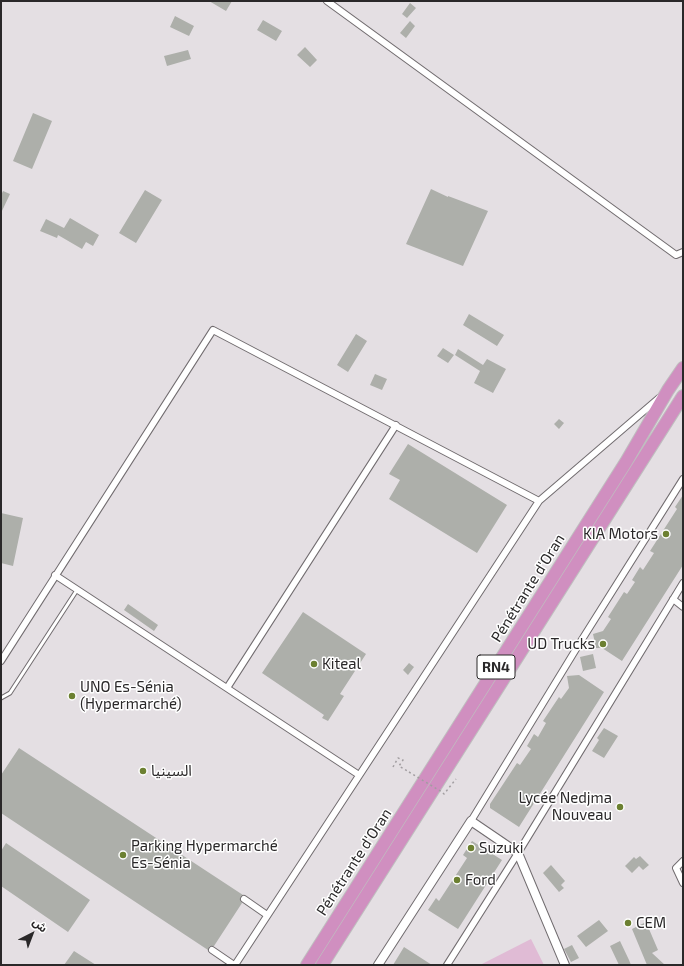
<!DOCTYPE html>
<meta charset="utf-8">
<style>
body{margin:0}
#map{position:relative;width:684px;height:966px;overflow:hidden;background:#e4dfe3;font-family:"Exo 2","Noto Sans Arabic",sans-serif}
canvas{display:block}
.frame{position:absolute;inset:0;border:2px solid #2a2829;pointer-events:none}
.north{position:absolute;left:12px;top:914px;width:40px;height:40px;-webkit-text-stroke:3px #fff;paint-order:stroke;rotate:42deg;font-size:11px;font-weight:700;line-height:16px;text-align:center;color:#2a2829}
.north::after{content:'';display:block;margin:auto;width:14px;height:18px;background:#2a2829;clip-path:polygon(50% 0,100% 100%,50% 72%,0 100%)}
</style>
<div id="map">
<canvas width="684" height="966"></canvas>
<div class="frame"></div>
<div class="north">ش</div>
</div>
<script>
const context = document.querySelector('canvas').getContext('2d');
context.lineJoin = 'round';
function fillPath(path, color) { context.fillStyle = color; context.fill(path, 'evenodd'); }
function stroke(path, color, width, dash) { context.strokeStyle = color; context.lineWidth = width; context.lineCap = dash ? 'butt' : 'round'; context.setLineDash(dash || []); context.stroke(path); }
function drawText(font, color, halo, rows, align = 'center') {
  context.font = font + ' "Exo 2","Noto Sans Arabic",sans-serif'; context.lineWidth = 3; context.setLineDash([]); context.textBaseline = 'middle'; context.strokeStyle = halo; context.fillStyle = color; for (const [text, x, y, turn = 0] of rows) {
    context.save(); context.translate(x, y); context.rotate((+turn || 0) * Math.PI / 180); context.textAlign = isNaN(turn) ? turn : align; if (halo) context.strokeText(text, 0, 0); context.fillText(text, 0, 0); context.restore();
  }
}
const green = new Path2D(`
 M 531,939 L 544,965 L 480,965 Z`);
const building = new Path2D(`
 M 209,1 L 232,1 L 226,11 Z
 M 410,3 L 416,8 L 407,18 L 402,14 Z
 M 175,16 L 194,26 L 189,36 L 170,27 Z
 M 263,20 L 282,31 L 276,41 L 257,30 Z
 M 410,21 L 415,26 L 406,38 L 400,33 Z
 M 305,47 L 317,60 L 310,67 L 297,55 Z
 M 188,50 L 191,59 L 167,66 L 164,56 Z
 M 33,113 L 52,121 L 32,169 L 13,161 Z
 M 431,189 L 448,197 L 448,196 L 488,211 L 463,266 L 406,244 Z
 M 145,190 L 162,200 L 136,243 L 119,233 Z
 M 3,191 L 10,194 L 1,213 L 1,195 Z
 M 70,218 L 99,235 L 93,246 L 86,242 L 82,249 L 58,235 L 57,238 L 40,231 L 46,219 L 64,228 Z
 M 469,314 L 504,335 L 497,346 L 463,325 Z
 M 356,334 L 367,341 L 348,372 L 337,365 Z
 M 443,348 L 454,355 L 448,363 L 437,356 Z
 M 458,349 L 483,365 L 487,359 L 506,369 L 493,393 L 474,383 L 480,371 L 455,355 Z
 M 375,374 L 387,379 L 382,390 L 370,385 Z
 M 559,419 L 564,423 L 559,429 L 554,424 Z
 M 408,444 L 507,505 L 477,553 L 389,499 L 400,480 L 389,474 Z
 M 683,495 L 683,565 L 622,661 L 602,648 L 596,648 L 593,634 L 603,631 L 611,619 L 608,617 L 624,592 L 627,594 L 635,582 L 632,580 L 640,567 L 643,570 L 654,553 L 650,551 L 677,509 L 675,507 Z
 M 1,513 L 23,518 L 13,566 L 1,563 Z
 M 128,604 L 158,625 L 154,631 L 124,610 Z
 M 303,612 L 366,654 L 340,694 L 344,696 L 328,721 L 322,718 L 324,715 L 262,673 Z
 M 593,654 L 596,668 L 583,671 L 580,657 Z
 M 409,663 L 414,667 L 408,675 L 403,670 Z
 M 579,675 L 604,692 L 519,827 L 490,808 L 490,804 L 517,763 L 520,765 L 531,749 L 527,746 L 534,734 L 538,737 L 546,723 L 543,721 L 559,697 L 561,699 L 569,688 L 567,676 Z
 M 604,728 L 618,736 L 604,758 L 592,751 L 599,740 L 597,738 Z
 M 19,748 L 243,895 L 240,898 L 242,903 L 214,946 L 210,946 L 208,950 L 1,813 L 1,775 Z
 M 472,841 L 502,860 L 458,929 L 428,910 L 436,898 L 439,901 L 467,858 L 463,855 Z
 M 6,843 L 90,900 L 68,932 L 1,886 L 1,851 Z
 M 640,856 L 649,865 L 643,870 L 639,866 L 632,873 L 625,866 L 634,857 L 636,859 Z
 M 551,865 L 565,881 L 561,885 L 564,888 L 559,892 L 543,873 Z
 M 599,920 L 608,931 L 586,947 L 577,936 Z
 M 646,922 L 658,950 L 652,953 L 665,965 L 647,965 L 632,929 Z
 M 620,941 L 629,960 L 631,965 L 619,965 L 610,946 Z
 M 572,945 L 579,958 L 571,962 L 564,949 Z
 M 404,947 L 432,965 L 393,965 Z
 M 74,951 L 96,965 L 64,965 Z`);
const path = new Path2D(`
 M 393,767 L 398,758 L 403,760 L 399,766 L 409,772
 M 443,793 L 444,794 L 456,779`);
const service = new Path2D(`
 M 1,698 L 10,693 L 77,590`);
const minor = new Path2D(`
 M 327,1 L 676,255 L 683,252
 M 55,575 L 359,775
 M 673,599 L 683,607
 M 1,661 L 213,330 L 539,501
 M 227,688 L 396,425
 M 471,821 L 581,641 L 683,479
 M 683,861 L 676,868 L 683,883
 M 244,899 L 267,915
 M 212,950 L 234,965
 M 235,965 L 539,501 L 659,398
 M 447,965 L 518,853 L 683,583`);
const tertiary = new Path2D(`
 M 378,965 L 471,821 L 518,853 L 565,965`);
const motorway = new Path2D(`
 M 307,965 L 626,462 L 668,390 L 683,368
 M 322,965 L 683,396`);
const pathBridge = new Path2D(`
 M 409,772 L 442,792`);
const markers = [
 [666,534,4,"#6c8031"],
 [603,644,4,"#6c8031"],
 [314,664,4,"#6c8031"],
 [72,696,4,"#6c8031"],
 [143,771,4,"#6c8031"],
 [620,807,4,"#6c8031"],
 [471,848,4,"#6c8031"],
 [123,855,4,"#6c8031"],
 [457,880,4,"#6c8031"],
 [628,923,4,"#6c8031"]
];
const shields = [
 [496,667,38]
];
const shieldNames = [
 ["RN4",496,667]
];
const poiNames = [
 ["KIA Motors",658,534,"right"],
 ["UD Trucks",595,644,"right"],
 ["Kiteal",322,664],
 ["UNO Es-Sénia",80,687],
 ["(Hypermarché)",80,704],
 ["السينيا",151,771],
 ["Lycée Nedjma",612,798,"right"],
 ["Nouveau",612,815,"right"],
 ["Parking Hypermarché",131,846],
 ["Es-Sénia",131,863],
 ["Suzuki",479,848],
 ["Ford",465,880],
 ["CEM",636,923]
];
const streetNames = [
 ["Pénétrante d'Oran",528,588,-58],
 ["Pénétrante d'Oran",354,862,-57]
];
fillPath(green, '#e0bbd5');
fillPath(building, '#adafaa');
stroke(service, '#716c6f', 5);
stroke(minor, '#716c6f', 8);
stroke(tertiary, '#716c6f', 10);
stroke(motorway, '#bfbebf', 14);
stroke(path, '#a19da0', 1.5, [2, 3]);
stroke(service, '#fff', 3);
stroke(minor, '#fff', 6);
stroke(tertiary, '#fff', 8);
stroke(motorway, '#d08fc0', 12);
stroke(pathBridge, '#a19da0', 1.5, [2, 3]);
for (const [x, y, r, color] of markers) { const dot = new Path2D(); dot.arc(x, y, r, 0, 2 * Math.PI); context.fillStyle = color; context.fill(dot); stroke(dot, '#fff', 1.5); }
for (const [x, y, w] of shields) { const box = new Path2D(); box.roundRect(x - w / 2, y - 12, w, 24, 3); context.fillStyle = '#fff'; context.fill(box); stroke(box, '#2a2829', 1); }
drawText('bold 14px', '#2a2829', null, shieldNames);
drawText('15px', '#2a2829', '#fff', poiNames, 'left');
drawText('15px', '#2a2829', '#fff', streetNames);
</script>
